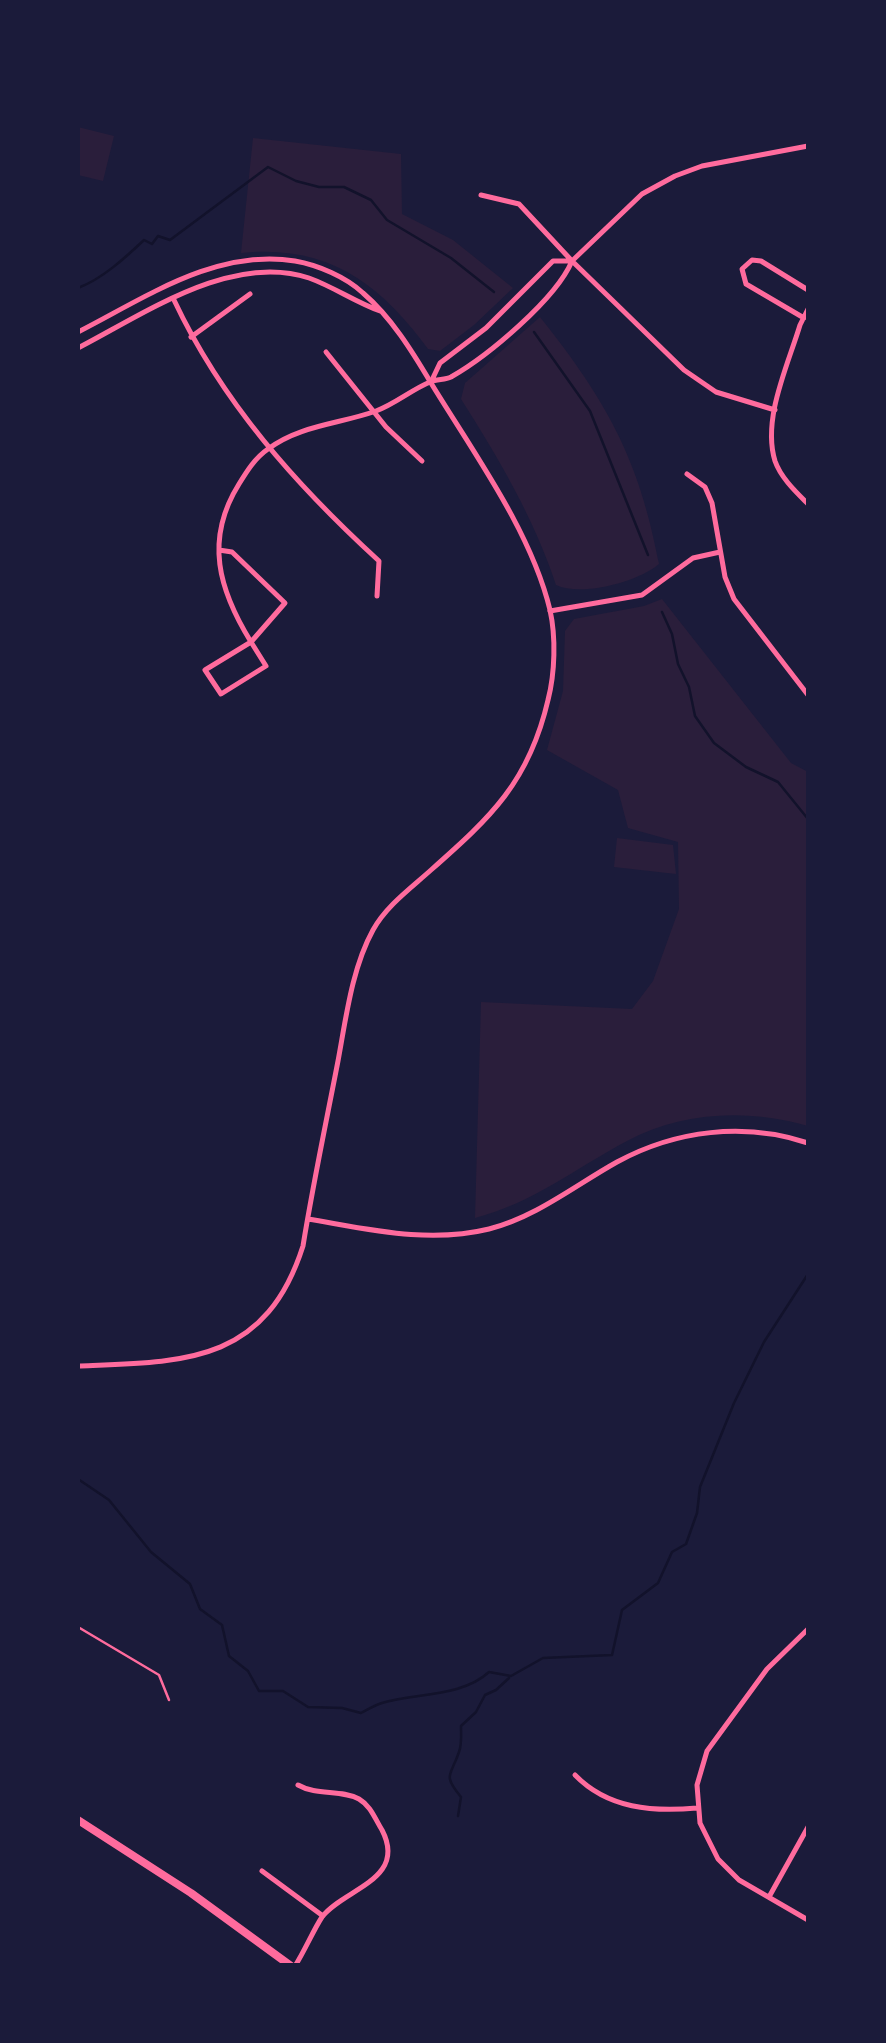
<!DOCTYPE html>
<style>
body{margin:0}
#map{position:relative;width:886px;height:2043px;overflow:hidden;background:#1b1b3a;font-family:"Noto Sans",sans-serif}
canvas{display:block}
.frame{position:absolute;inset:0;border:80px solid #1b1b3a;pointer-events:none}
</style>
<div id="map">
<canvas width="886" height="2043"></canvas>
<div class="frame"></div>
</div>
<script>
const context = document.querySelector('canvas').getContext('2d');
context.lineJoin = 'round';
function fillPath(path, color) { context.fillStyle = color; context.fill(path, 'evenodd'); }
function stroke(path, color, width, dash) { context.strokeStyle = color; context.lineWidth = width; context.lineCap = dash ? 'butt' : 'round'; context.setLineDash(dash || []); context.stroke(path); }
const green = new Path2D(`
 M 78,127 L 114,136 L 103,181 L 78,175 Z
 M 253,138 L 401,154 L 402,214 L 453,240 L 513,288 L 474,325 L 440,351 L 428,349 C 380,283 327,244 241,253 Z
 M 540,317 C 606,400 639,458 659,564 C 638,582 581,597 556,585 C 535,520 498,457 461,399 L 465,383 Z
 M 662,599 L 791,763 L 808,772 L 808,1126 C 748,1109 683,1111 627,1141 C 574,1169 535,1202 475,1218 L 481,1002 L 632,1009 L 653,981 L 679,909 L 678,842 L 628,828 L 618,790 L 547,750 L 563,691 L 565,631 L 574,619 L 644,606 Z
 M 617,838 L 673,845 L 676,874 L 614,867 Z`);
const stream = new Path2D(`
 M 78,288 C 102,279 125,258 144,240 L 152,244 L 158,236 L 170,240 L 268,167 L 296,181 L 319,187 L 344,187 L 371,200 L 387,220 L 451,258 L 494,292
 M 534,332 L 590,411 L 648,555
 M 662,612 L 672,634 L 678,664 L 689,687 L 695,716 L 714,743 L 746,767 L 778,782 L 808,819
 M 78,1479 L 109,1500 L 151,1552 L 190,1584 L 200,1609 L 222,1625 L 229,1656 L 248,1671 L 259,1691 L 283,1691 L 308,1707 L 342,1708 L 361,1713 C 367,1710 375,1705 382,1703 C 416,1693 462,1697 489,1672 L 511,1676 L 543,1658 L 612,1655 L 622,1610 L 658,1583 L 672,1552 L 686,1544 L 697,1513 L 700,1487 L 734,1403 L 764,1342 L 808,1274
 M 458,1816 L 461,1797 C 442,1774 451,1776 459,1752 C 462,1744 461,1735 461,1726 L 476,1712 L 485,1695 L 496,1690 L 509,1678`);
const service = new Path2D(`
 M 78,1627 L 159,1675 L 169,1700`);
const minor = new Path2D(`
 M 481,195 L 519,204 L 572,261 L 684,370 L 716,392 L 775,410
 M 174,300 C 222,402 296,485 379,561 L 377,596
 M 808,309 L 800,325 C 788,365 762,419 775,461 C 781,478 796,492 808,504
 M 804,318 L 746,284 L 742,269 L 752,260 L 761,261 L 808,290
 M 191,337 L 250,294
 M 326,352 L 386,427 L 422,461
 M 431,382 L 440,363 L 486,328 L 553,261 L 572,261
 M 687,474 L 705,487 L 712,503 L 725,577 L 734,599 L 808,695
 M 219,550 L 232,552 L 285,603 L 251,642 C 219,590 204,540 239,484 C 247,471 255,458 268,449 C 300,425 340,424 376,411 C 395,404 411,390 430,382 C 437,379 445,380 451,377 C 488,356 556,299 572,261 L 642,194 L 675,176 L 702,166 L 808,146
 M 550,611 L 642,595 L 693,558 L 720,552
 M 251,642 L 266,666 L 221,694 L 205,670 Z
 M 808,1629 L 767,1669 L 707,1751 L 697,1785 L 700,1823 L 718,1859 L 739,1880 L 808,1920
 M 575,1775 C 608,1809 653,1812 697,1808
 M 262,1871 L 323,1916
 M 769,1897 L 808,1827
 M 295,1966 C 304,1952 314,1929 322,1917 C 343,1889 408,1880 382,1830 C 375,1819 371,1806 359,1799 C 341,1789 317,1796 298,1785`);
const tertiary = new Path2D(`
 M 78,332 C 145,298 216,248 295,261 C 318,265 346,277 363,293 C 391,317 412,351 431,383 C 473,452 531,531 550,610 C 556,637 555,673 548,700 C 529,782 491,817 431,870 C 411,888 386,906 373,930 C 352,968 346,1018 338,1061 C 326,1123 313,1184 303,1246 C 265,1365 182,1362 78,1366
 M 78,348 C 144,314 232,252 309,278 C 334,287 355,302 380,311
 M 308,1219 C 368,1229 428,1244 489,1229 C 536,1217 574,1186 617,1162 C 676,1130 744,1122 808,1143`);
const primary = new Path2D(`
 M 78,1820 L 191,1893 L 291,1966`);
fillPath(green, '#2a1e3b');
stroke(stream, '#12122b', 2.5);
stroke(service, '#ff6b9d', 2.5);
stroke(minor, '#ff6b9d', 5);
stroke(tertiary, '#ff6b9d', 5);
stroke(primary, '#ff6b9d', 8);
</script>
